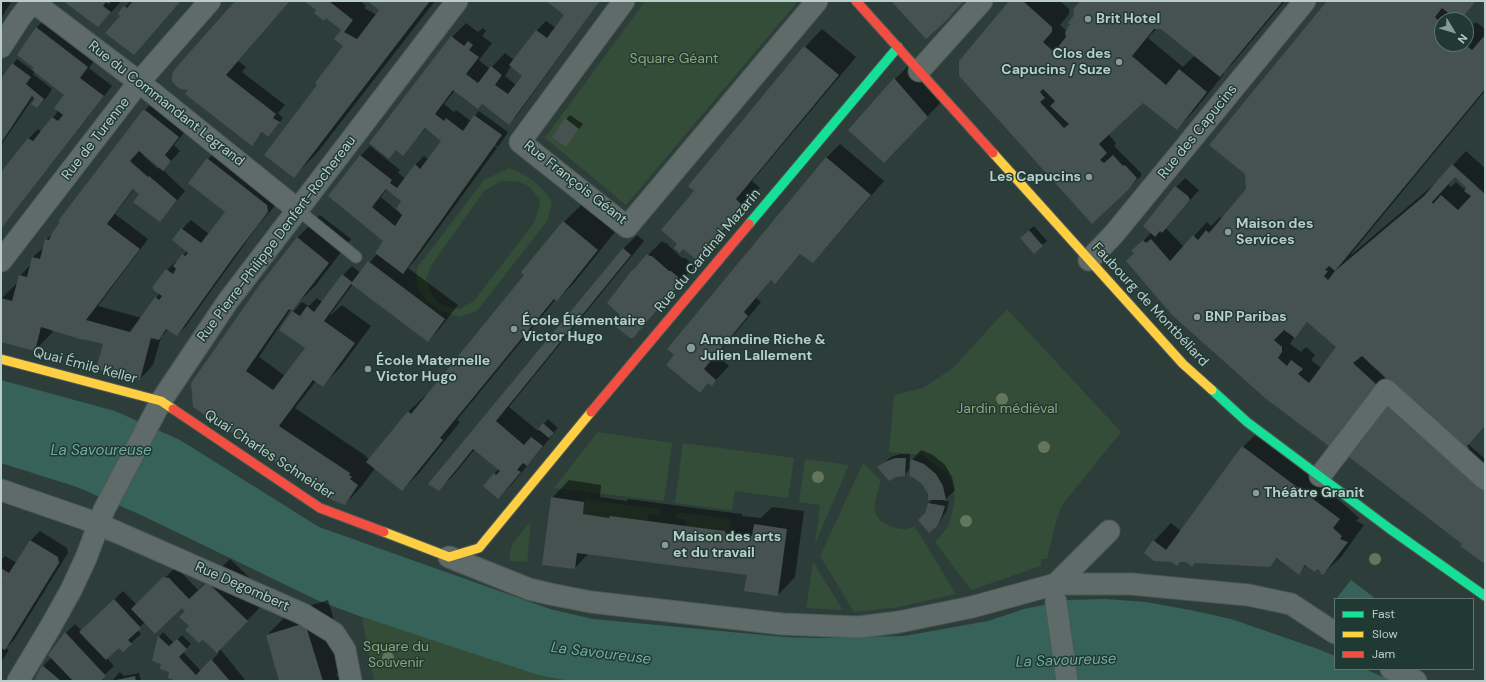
<!DOCTYPE html>
<meta charset="utf-8">
<style>
body{margin:0}
#map{position:relative;width:1486px;height:682px;overflow:hidden;background:#2d3e3a;font-family:"DM Sans",sans-serif}
canvas{display:block}
.frame{position:absolute;inset:0;border:2px solid #b9cdc9;pointer-events:none}
.legend{position:absolute;left:1334px;top:598px;width:140px;height:72px;box-sizing:border-box;background:#203933;border:1px solid #5d746f;margin:0;padding:5px 7px;list-style:none;font-size:12px;color:#b9cdc9}
.legend li{display:flex;align-items:center;gap:8px;height:20px}
.legend b{width:20px;border:1px solid #5d746f}
.north{position:absolute;left:1434px;top:12px;width:40px;height:40px;box-sizing:border-box;background:#203933;border:1px solid #5d746f;border-radius:50%;rotate:128deg;font-size:11px;font-weight:700;line-height:16px;text-align:center;color:#b9cdc9}
.north::after{content:'';display:block;margin:auto;width:14px;height:18px;background:#889b97;clip-path:polygon(50% 0,100% 100%,50% 72%,0 100%)}
</style>
<div id="map">
<canvas width="1486" height="682"></canvas>
<div class="frame"></div>
<ul class="legend">
<li><b style="height:5px;background:#16e098"></b>Fast</li>
<li><b style="height:5px;background:#ffcf43"></b>Slow</li>
<li><b style="height:5px;background:#f24e42"></b>Jam</li>
</ul>
<div class="north">N</div>
</div>
<script>
const context = document.querySelector('canvas').getContext('2d');
context.lineJoin = 'round';
function fillPath(path, color) { context.fillStyle = color; context.fill(path, 'evenodd'); }
function stroke(path, color, width, dash) { context.strokeStyle = color; context.lineWidth = width; context.lineCap = dash ? 'butt' : 'round'; context.setLineDash(dash || []); context.stroke(path); }
function drawText(font, color, halo, rows, align = 'center') {
  context.font = font + ' "DM Sans",sans-serif'; context.lineWidth = 3; context.setLineDash([]); context.textBaseline = 'middle'; context.strokeStyle = halo; context.fillStyle = color; for (const [text, x, y, turn = 0] of rows) {
    context.save(); context.translate(x, y); context.rotate((+turn || 0) * Math.PI / 180); context.textAlign = isNaN(turn) ? turn : align; if (halo) context.strokeText(text, 0, 0); context.fillText(text, 0, 0); context.restore();
  }
}
const green = new Path2D(`
 M 645,1 L 798,1 L 626,205 L 545,138 Z
 M 509,168 C 529,176 540,184 552,202 L 547,221 L 477,311 L 459,317 L 438,310 L 426,300 L 416,285 L 417,268 L 484,180 ZM 501,181 C 524,181 527,182 540,200 L 538,213 L 533,224 L 474,301 L 460,309 L 441,305 L 433,296 L 426,279 L 432,264 L 484,191 Z
 M 1007,309 L 1121,432 L 1062,505 L 1056,521 L 1047,559 L 1041,559 L 1041,566 L 971,590 L 935,542 L 948,527 L 952,513 L 955,496 L 949,475 L 923,455 L 889,452 L 894,395 L 923,388 L 953,368 Z
 M 598,432 L 672,443 L 664,501 L 554,488 Z
 M 683,443 L 794,458 L 788,498 L 735,491 L 732,510 L 675,503 Z
 M 805,459 L 849,465 L 815,544 L 820,505 L 799,502 Z
 M 863,463 L 881,481 C 876,497 867,517 888,525 C 901,530 902,530 915,527 L 956,594 L 899,607 L 854,612 L 820,556 Z
 M 585,499 L 660,509 L 660,516 L 649,514 L 648,521 L 610,516 L 609,518 L 583,514 Z
 M 676,512 L 731,519 L 729,532 L 686,526 L 686,520 L 675,518 Z
 M 531,521 L 527,562 L 509,561 L 512,544 Z
 M 813,562 L 843,610 L 806,608 Z
 M 362,617 L 538,675 L 569,681 L 374,681 Z`);
const water = new Path2D(`
 M 1,380 L 115,411 L 180,440 L 319,527 L 550,609 L 593,619 L 785,637 L 814,638 L 904,636 L 988,621 L 1024,609 L 1067,600 L 1105,599 L 1146,602 L 1190,610 L 1231,619 L 1318,649 L 1335,656 L 1335,669 L 1365,669 L 1392,681 L 569,681 L 538,675 L 362,617 L 319,601 L 141,515 L 77,487 L 1,463 Z
 M 1351,580 L 1376,599 L 1336,599 Z`);
const shadow = new Path2D(`
 M 1,1 L 12,1 L 1,18 Z
 M 65,1 L 117,1 L 120,3 L 98,26 Z
 M 131,1 L 181,1 L 143,44 L 122,16 L 122,10 Z
 M 236,1 L 290,1 L 238,61 L 246,67 L 242,72 L 285,105 L 278,113 L 283,118 L 273,131 L 263,132 L 252,144 L 210,112 Z
 M 306,1 L 360,1 L 366,6 L 364,8 L 377,15 L 380,10 L 368,1 L 435,1 L 317,153 L 294,176 L 319,85 L 345,45 L 342,30 Z
 M 548,1 L 600,1 L 518,114 L 509,124 L 482,104 L 455,90 L 444,104 L 454,112 L 456,110 L 471,121 L 479,111 L 508,132 L 498,147 L 469,126 L 467,127 L 497,148 L 416,259 L 408,268 L 458,305 L 441,327 L 428,341 L 353,284 L 330,315 L 331,315 L 342,305 L 371,326 L 340,368 L 323,385 L 316,381 L 295,408 L 366,456 L 366,457 L 370,460 L 408,412 L 426,395 L 427,395 L 526,275 L 564,222 L 581,205 L 615,232 L 574,283 L 557,300 L 556,299 L 457,420 L 460,422 L 419,473 L 402,490 L 375,468 L 362,486 L 345,504 L 194,407 L 297,238 L 320,215 L 351,239 L 315,286 L 291,309 L 259,357 L 285,376 L 306,347 L 293,312 L 302,302 L 309,306 L 317,298 L 322,302 L 343,275 L 352,266 L 361,273 L 377,254 L 385,241 L 329,196 L 361,155 L 370,146 L 400,170 L 398,173 L 405,178 L 415,165 L 424,156 L 428,159 L 442,140 L 426,128 L 403,154 L 421,76 L 452,37 L 466,23 L 478,32 L 483,28 L 486,31 L 482,36 L 492,43 L 479,60 L 490,69 L 505,53 L 514,60 L 537,30 L 546,21 L 556,28 L 569,10 ZM 511,66 L 523,75 L 516,85 L 505,76 ZM 387,189 L 403,201 L 396,210 L 381,197 Z
 M 1010,1 L 1060,1 L 1069,9 L 1069,14 L 1060,25 L 1067,31 L 1082,1 L 1285,1 L 1234,62 L 1223,73 L 1224,74 L 1194,111 L 1177,129 L 1143,102 L 1108,134 L 1116,143 L 1114,146 L 1141,173 L 1141,176 L 1127,189 L 960,76 ZM 1157,28 L 1161,28 L 1195,55 L 1183,67 L 1148,38 Z
 M 1329,1 L 1476,1 L 1459,20 L 1442,20 L 1442,44 L 1466,44 L 1466,32 L 1476,22 L 1485,29 L 1485,91 L 1351,254 L 1351,255 L 1438,181 L 1466,151 L 1485,168 L 1485,426 L 1468,444 L 1485,459 L 1485,562 L 1463,543 L 1402,392 L 1386,377 L 1343,433 L 1133,251 L 1151,233 L 1176,187 L 1185,178 L 1199,190 L 1166,228 L 1184,247 L 1207,222 L 1211,226 L 1220,217 L 1222,219 L 1248,189 ZM 1455,176 L 1468,188 L 1466,191 L 1456,182 L 1451,187 L 1448,184 ZM 1308,321 L 1337,347 L 1321,368 L 1311,360 L 1315,355 L 1306,347 L 1301,352 L 1290,344 L 1295,336 Z
 M 46,18 L 97,57 L 89,68 L 112,86 L 1,229 L 1,175 L 29,138 L 38,129 L 42,132 L 59,110 L 66,95 L 35,71 L 33,74 L 52,89 L 47,97 L 37,107 L 36,99 L 34,97 L 1,145 L 1,81 L 17,59 L 33,71 L 36,68 L 18,55 L 37,27 Z
 M 822,29 L 856,57 L 752,181 L 760,188 L 711,246 L 698,260 L 679,244 L 696,191 L 689,186 L 805,47 Z
 M 908,66 L 941,102 L 898,148 L 895,79 Z
 M 153,102 L 188,128 L 174,145 L 180,151 L 163,170 L 185,191 L 160,221 L 141,194 L 134,189 L 115,214 L 148,239 L 98,306 L 142,318 L 160,293 L 167,270 L 176,261 L 178,262 L 187,251 L 182,229 L 191,220 L 209,234 L 226,212 L 208,159 L 221,146 L 282,197 L 257,227 L 186,326 L 177,335 L 168,329 L 161,337 L 153,365 L 140,379 L 104,343 L 53,330 L 52,333 L 35,350 L 1,341 L 2,298 L 18,282 L 20,276 L 31,264 L 33,257 L 45,246 L 46,240 L 53,233 L 144,111 ZM 144,154 L 159,167 L 158,169 L 143,155 Z
 M 570,115 L 583,124 L 566,146 L 566,119 Z
 M 840,144 L 884,181 L 826,248 L 812,262 L 801,253 L 784,273 L 771,280 L 756,298 L 761,302 L 717,355 L 729,366 L 712,384 L 667,365 L 826,158 Z
 M 1034,226 L 1047,241 L 1042,245 L 1025,233 Z
 M 637,235 L 644,241 L 509,407 L 538,431 L 548,419 L 558,428 L 554,432 L 555,432 L 512,484 L 498,498 L 494,474 L 499,469 L 475,449 L 452,477 L 438,490 L 623,249 Z
 M 662,241 L 664,243 L 666,243 L 682,258 L 685,258 L 691,263 L 693,267 L 646,323 L 632,337 L 622,315 L 633,270 Z
 M 1260,430 L 1359,518 L 1356,521 L 1364,525 L 1341,557 L 1323,574 L 1322,571 L 1318,568 L 1307,565 L 1299,573 L 1278,558 L 1270,566 L 1181,561 L 1177,565 L 1154,541 L 1171,523 L 1181,531 L 1243,447 Z
 M 921,450 L 933,455 L 945,465 L 952,477 L 955,490 L 944,501 L 949,501 L 947,510 L 941,520 L 936,525 L 925,513 L 929,503 L 933,499 L 929,499 L 926,488 L 912,460 Z
 M 900,454 L 910,454 L 909,470 L 904,475 L 879,467 L 891,457 Z
 M 569,480 L 601,485 L 600,497 L 627,501 L 628,499 L 703,509 L 742,514 L 742,516 L 761,518 L 772,507 L 804,511 L 795,577 L 778,595 L 748,574 L 589,553 L 575,568 L 552,498 Z
 M 40,531 L 67,548 L 68,553 L 14,640 L 6,648 L 9,650 L 1,662 L 1,589 L 5,582 L 2,581 L 1,583 L 1,560 L 5,556 L 17,563 L 31,540 Z
 M 230,559 L 270,597 L 220,649 L 246,681 L 178,681 L 162,663 L 153,660 L 159,637 L 163,632 L 174,643 L 182,635 L 191,644 L 183,652 L 201,671 L 219,653 L 190,626 L 186,611 L 182,606 L 145,622 L 137,630 L 141,634 L 131,643 L 123,651 L 119,647 L 107,658 L 114,666 L 98,681 L 36,681 L 43,666 L 52,657 L 50,655 L 66,633 L 75,624 L 82,631 L 123,591 L 137,605 L 174,569 L 178,569 L 198,590 Z
 M 328,600 L 347,664 L 335,676 L 338,675 L 340,681 L 280,681 L 267,635 L 290,612 Z
 M 120,672 L 124,676 L 139,673 L 141,681 L 112,681 Z`);
const building = new Path2D(`
 M 63,1 L 111,1 L 109,4 L 106,2 L 103,6 L 111,12 L 98,27 Z
 M 133,1 L 181,1 L 134,55 L 105,33 L 120,16 L 118,14 L 121,9 L 124,6 L 127,8 Z
 M 235,1 L 290,1 L 226,75 L 276,114 L 273,118 L 280,122 L 268,137 L 262,132 L 252,146 L 185,94 L 188,90 L 180,89 L 175,85 L 172,81 L 172,74 L 175,69 Z
 M 304,1 L 329,1 L 353,20 L 344,32 L 357,39 L 379,10 L 367,1 L 430,1 L 294,178 L 264,155 L 317,85 L 315,83 L 343,46 L 334,39 L 341,30 L 326,18 L 324,21 L 314,13 L 316,10 Z
 M 546,1 L 600,1 L 509,125 L 482,104 L 478,109 L 453,90 L 435,114 L 444,121 L 446,118 L 463,131 L 474,115 L 502,135 L 403,274 L 375,253 L 383,241 L 328,196 L 360,155 L 392,180 L 390,183 L 397,188 L 415,164 L 420,169 L 441,141 L 425,128 L 403,156 L 396,150 L 389,159 L 369,143 L 451,36 L 464,46 L 468,41 L 473,45 L 469,50 L 479,57 L 466,74 L 478,83 L 491,66 L 502,75 L 495,85 L 508,94 L 522,76 L 509,65 L 536,30 L 547,38 L 564,15 ZM 386,189 L 401,201 L 396,209 L 402,215 L 395,226 L 372,207 Z
 M 891,1 L 964,1 L 947,20 L 926,39 Z
 M 1009,1 L 1023,1 L 1052,27 L 1052,32 L 1043,42 L 1054,52 L 1066,37 L 1065,32 L 1070,24 L 1068,23 L 1074,15 L 1073,10 L 1080,1 L 1283,1 L 1220,77 L 1161,29 L 1154,29 L 1132,56 L 1166,85 L 1179,69 L 1207,92 L 1177,130 L 1143,103 L 1099,144 L 1107,153 L 1100,160 L 1104,163 L 1113,155 L 1123,166 L 1125,165 L 1137,178 L 1128,190 L 1092,224 L 959,76 L 959,61 ZM 1043,89 L 1055,101 L 1050,106 L 1069,124 L 1064,128 L 1040,102 L 1045,98 L 1040,92 Z
 M 1327,1 L 1476,1 L 1460,20 L 1457,20 L 1442,8 L 1435,17 L 1442,24 L 1442,44 L 1465,44 L 1472,50 L 1485,35 L 1485,89 L 1335,271 L 1329,266 L 1325,270 L 1328,271 L 1324,276 L 1328,280 L 1335,271 L 1424,196 L 1452,164 L 1485,194 L 1485,426 L 1467,446 L 1469,448 L 1468,450 L 1463,450 L 1362,356 L 1353,363 L 1377,385 L 1330,447 L 1265,398 L 1172,315 L 1126,261 L 1134,253 L 1131,251 L 1143,240 L 1146,243 L 1151,239 L 1170,261 L 1193,235 L 1198,240 L 1206,230 L 1209,233 L 1246,189 L 1245,174 L 1209,145 ZM 1455,177 L 1467,188 L 1464,191 L 1471,196 L 1458,210 L 1441,195 L 1433,204 L 1432,202 ZM 1307,322 L 1336,347 L 1309,383 L 1298,374 L 1303,369 L 1291,360 L 1287,366 L 1278,358 L 1282,352 L 1282,347 L 1274,340 L 1284,330 L 1295,338 Z
 M 36,27 L 88,67 L 80,78 L 104,96 L 1,229 L 1,172 L 28,138 L 33,141 L 52,117 L 58,121 L 63,115 L 54,108 L 64,95 L 32,70 L 34,68 L 17,55 Z
 M 804,46 L 839,75 L 736,199 L 743,206 L 698,261 L 683,249 L 680,253 L 674,248 L 677,244 L 661,230 L 694,191 L 688,186 Z
 M 12,63 L 31,77 L 26,84 L 44,99 L 37,108 L 31,104 L 35,99 L 32,96 L 1,143 L 1,79 Z
 M 894,78 L 928,117 L 884,163 L 848,130 Z
 M 143,110 L 145,110 L 179,137 L 165,155 L 171,161 L 163,171 L 139,151 L 130,161 L 148,177 L 149,176 L 177,200 L 160,222 L 133,202 L 139,194 L 133,189 L 107,224 L 140,249 L 86,320 L 130,332 L 155,297 L 159,300 L 162,296 L 153,290 L 153,286 L 166,269 L 173,274 L 176,269 L 173,266 L 182,254 L 185,256 L 188,253 L 172,240 L 181,228 L 201,243 L 225,212 L 188,183 L 207,158 L 267,205 L 268,212 L 232,259 L 177,336 L 166,329 L 159,340 L 151,338 L 140,380 L 96,369 L 103,344 L 83,339 L 83,340 L 41,327 L 35,351 L 1,342 L 1,298 L 12,301 L 19,275 L 27,277 L 32,257 L 40,259 L 45,239 L 49,240 L 52,233 L 60,222 L 58,221 Z
 M 565,118 L 579,129 L 566,147 L 552,137 Z
 M 826,157 L 871,195 L 813,263 L 800,254 L 775,284 L 771,280 L 744,312 L 748,316 L 704,369 L 716,380 L 712,386 L 708,383 L 700,393 L 666,365 L 674,355 L 667,349 Z
 M 1175,186 L 1188,196 L 1190,200 L 1162,233 L 1160,231 L 1155,237 L 1143,226 Z
 M 563,221 L 598,250 L 557,301 L 554,299 L 440,438 L 443,440 L 402,491 L 366,462 L 408,411 L 411,414 L 524,275 L 521,272 Z
 M 1029,230 L 1043,246 L 1034,254 L 1020,238 Z
 M 297,237 L 329,263 L 292,311 L 289,309 L 246,371 L 273,390 L 305,348 L 279,330 L 292,311 L 300,316 L 307,306 L 314,312 L 342,274 L 352,282 L 368,261 L 445,319 L 428,342 L 351,284 L 324,321 L 355,343 L 323,387 L 313,380 L 279,426 L 350,473 L 349,475 L 352,477 L 350,479 L 358,485 L 345,505 L 332,500 L 193,407 L 191,383 L 258,287 Z
 M 623,248 L 631,255 L 496,421 L 524,445 L 531,437 L 543,446 L 527,466 L 523,463 L 517,470 L 521,472 L 498,499 L 483,486 L 494,473 L 496,475 L 500,471 L 473,449 L 439,491 L 428,484 Z
 M 647,254 L 650,256 L 652,256 L 669,271 L 671,271 L 678,277 L 678,279 L 681,282 L 633,338 L 630,338 L 614,325 L 614,322 L 620,315 L 607,303 L 632,270 L 634,269 Z
 M 1393,399 L 1485,484 L 1485,564 L 1460,546 L 1462,544 L 1349,457 Z
 M 543,423 L 554,433 L 549,438 L 538,429 Z
 M 1242,446 L 1340,519 L 1333,528 L 1342,536 L 1340,539 L 1348,542 L 1323,575 L 1319,573 L 1321,572 L 1317,569 L 1315,572 L 1305,565 L 1299,575 L 1277,558 L 1270,567 L 1195,563 L 1192,567 L 1186,562 L 1180,562 L 1177,566 L 1171,562 L 1154,561 L 1144,553 L 1153,540 L 1166,550 Z
 M 895,458 L 906,458 L 905,476 L 896,477 L 889,481 L 877,467 L 885,462 Z
 M 911,459 L 924,464 L 936,474 L 943,486 L 946,500 L 928,500 L 928,494 L 922,484 L 914,478 L 909,476 Z
 M 551,497 L 584,502 L 583,514 L 609,518 L 610,516 L 686,526 L 725,531 L 725,533 L 752,536 L 754,524 L 787,529 L 778,596 L 744,591 L 747,575 L 577,553 L 575,569 L 542,565 Z
 M 928,503 L 945,506 L 942,516 L 937,526 L 929,533 L 918,520 L 925,513 Z
 M 30,540 L 58,557 L 59,563 L 5,650 L 1,648 L 1,587 L 3,583 L 1,581 L 1,568 L 9,573 Z
 M 163,577 L 169,578 L 189,599 L 207,582 L 248,621 L 217,653 L 203,640 L 199,643 L 185,630 L 189,626 L 179,617 L 185,611 L 182,608 L 155,634 L 131,609 Z
 M 114,599 L 141,628 L 128,640 L 132,644 L 123,652 L 119,648 L 106,660 L 79,632 Z
 M 305,623 L 323,681 L 279,681 L 266,635 Z
 M 65,632 L 106,676 L 100,681 L 73,681 L 48,655 Z
 M 158,636 L 169,646 L 177,639 L 187,649 L 179,657 L 196,675 L 211,659 L 230,681 L 177,681 L 168,678 L 169,672 L 160,669 L 161,664 L 152,661 Z
 M 42,665 L 61,681 L 34,681 Z
 M 135,676 L 136,681 L 116,681 L 116,680 Z`);
const lane = new Path2D(`
 M 298,210 L 356,257`);
const street = new Path2D(`
 M 32,1 L 139,82 L 298,210
 M 624,1 L 520,142 L 627,227 L 817,1
 M 1,47 L 19,19 L 33,1
 M 919,71 L 982,1
 M 1089,260 L 1114,234 L 1305,1
 M 1,261 L 139,82 L 210,1
 M 1320,476 L 1386,390 L 1485,479
 M 1,490 L 85,519 L 119,533 L 303,614 L 334,633 L 345,650 L 351,681
 M 449,557 L 529,589 L 550,594 L 591,602 L 782,624 L 859,627 L 899,622 L 972,607 L 1056,584 L 1131,584 L 1248,595 L 1291,604 L 1335,633
 M 1056,584 L 1109,531
 M 1056,602 L 1067,681
 M 1391,669 L 1416,681
 M 18,681 L 51,626 L 71,590 L 86,558 L 104,510 L 161,401 L 228,301 L 457,1`);
const fast = new Path2D(`
 M 749,224 L 898,47
 M 1212,390 L 1247,422 L 1390,529 L 1485,596`);
const slow = new Path2D(`
 M 993,153 L 1183,364 L 1212,390
 M 1,359 L 161,401 L 173,409
 M 384,532 L 449,557 L 479,548 L 591,412`);
const jam = new Path2D(`
 M 856,1 L 993,153
 M 173,409 L 320,508 L 384,532
 M 591,412 L 749,224`);
const trees = [
 [1002,399],
 [1044,447],
 [818,477],
 [966,521],
 [1375,559],
 [388,658]
];
const markers = [
 [1088,19,4,"#889b97"],
 [1119,62,4,"#889b97"],
 [1089,177,4,"#889b97"],
 [1228,232,4,"#889b97"],
 [1197,317,4,"#889b97"],
 [514,329,4,"#889b97"],
 [691,348,5,"#889b97"],
 [368,369,4,"#889b97"],
 [1256,493,4,"#889b97"],
 [665,545,4,"#889b97"]
];
const poiNames = [
 ["Brit Hotel",1096,19],
 ["Clos des",1111,54,"right"],
 ["Capucins / Suze",1111,70,"right"],
 ["Les Capucins",1081,177,"right"],
 ["Maison des",1236,224],
 ["Services",1236,240],
 ["BNP Paribas",1205,317],
 ["École Élémentaire",522,321],
 ["Victor Hugo",522,337],
 ["Amandine Riche &",700,340],
 ["Julien Lallement",700,356],
 ["École Maternelle",376,361],
 ["Victor Hugo",376,377],
 ["Théâtre Granit",1264,493],
 ["Maison des arts",673,537],
 ["et du travail",673,553]
];
const parkNames = [
 ["Square Géant",674,59],
 ["Jardin médiéval",1007,409],
 ["Square du",396,647],
 ["Souvenir",396,663]
];
const streetNames = [
 ["Rue du Commandant Legrand",166,104,38],
 ["Rue des Capucins",1198,132,-51],
 ["Rue de Turenne",96,139,-52],
 ["Rue François Géant",575,183,38],
 ["Rue Pierre-Philippe Denfert-Rochereau",277,239,-53],
 ["Rue du Cardinal Mazarin",708,251,-50],
 ["Faubourg de Montbéliard",1150,305,47],
 ["Quai Émile Keller",85,366,15],
 ["Quai Charles Schneider",269,455,33],
 ["Rue Degombert",242,587,24]
];
const waterNames = [
 ["La Savoureuse",101,451],
 ["La Savoureuse",601,654,7],
 ["La Savoureuse",1066,661,-2]
];
fillPath(green, '#344d39');
fillPath(water, '#366259');
fillPath(shadow, '#0007');
fillPath(building, '#45524f');
stroke(lane, '#4d5956', 13);
stroke(street, '#4d5956', 23);
stroke(fast, '#4d5956', 11);
stroke(slow, '#4d5956', 11);
stroke(jam, '#4d5956', 11);
stroke(lane, '#5e6b68', 11);
stroke(street, '#5e6b68', 21);
stroke(fast, '#16e098', 9);
stroke(slow, '#ffcf43', 9);
stroke(jam, '#f24e42', 9);
context.fillStyle = '#63765c';
for (const [x, y] of trees) { context.beginPath(); context.arc(x, y, 6, 0, 2 * Math.PI); context.fill(); }
for (const [x, y, r, color] of markers) { const dot = new Path2D(); dot.arc(x, y, r, 0, 2 * Math.PI); context.fillStyle = color; context.fill(dot); stroke(dot, '#203933', 1.5); }
drawText('bold 14px', '#b9cdc9', '#203933', poiNames, 'left');
drawText('14px', '#90a377', '#203933', parkNames);
drawText('14px', '#b9cdc9', '#203933', streetNames);
drawText('italic 15px', '#72ab9f', '#203933', waterNames);
</script>
